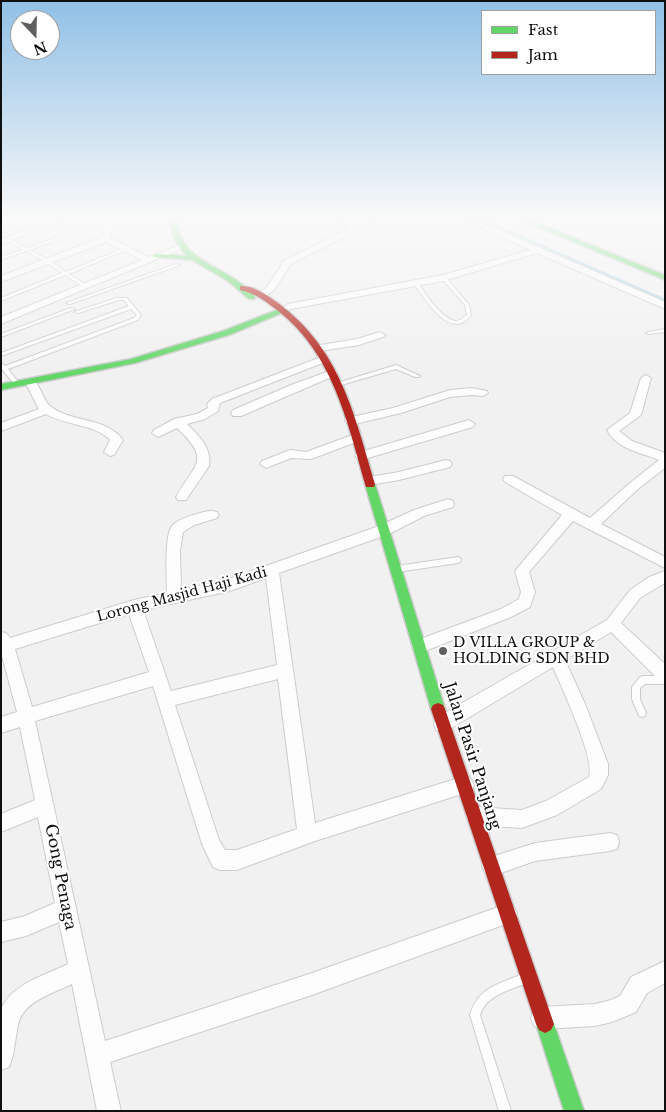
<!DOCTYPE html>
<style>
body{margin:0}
#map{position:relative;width:666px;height:1112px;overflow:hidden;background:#f1f1f1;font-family:"Libre Baskerville",serif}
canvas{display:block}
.frame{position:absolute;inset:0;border:2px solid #101011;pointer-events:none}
.legend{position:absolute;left:481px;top:10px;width:175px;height:65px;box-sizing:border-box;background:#fff;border:1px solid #9f9fa0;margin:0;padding:6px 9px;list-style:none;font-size:15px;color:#101011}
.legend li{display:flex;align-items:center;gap:10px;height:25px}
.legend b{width:25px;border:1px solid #9f9fa0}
.north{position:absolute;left:10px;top:10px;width:50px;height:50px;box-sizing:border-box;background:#fff;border:1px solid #9f9fa0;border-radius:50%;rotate:159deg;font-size:14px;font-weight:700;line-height:20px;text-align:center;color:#101011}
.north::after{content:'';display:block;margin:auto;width:18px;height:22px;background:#5f5f5f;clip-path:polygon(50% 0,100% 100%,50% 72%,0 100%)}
</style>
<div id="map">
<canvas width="666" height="1112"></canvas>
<div class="frame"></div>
<ul class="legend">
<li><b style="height:6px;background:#63d668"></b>Fast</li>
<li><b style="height:6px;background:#b3261e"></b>Jam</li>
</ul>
<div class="north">N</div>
</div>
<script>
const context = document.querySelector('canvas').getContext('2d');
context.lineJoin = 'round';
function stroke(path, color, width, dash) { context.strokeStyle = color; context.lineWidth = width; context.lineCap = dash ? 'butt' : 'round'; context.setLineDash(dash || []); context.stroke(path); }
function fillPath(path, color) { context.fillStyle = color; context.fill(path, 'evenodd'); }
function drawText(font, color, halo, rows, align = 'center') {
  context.font = font + ' "Libre Baskerville",serif'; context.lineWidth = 4; context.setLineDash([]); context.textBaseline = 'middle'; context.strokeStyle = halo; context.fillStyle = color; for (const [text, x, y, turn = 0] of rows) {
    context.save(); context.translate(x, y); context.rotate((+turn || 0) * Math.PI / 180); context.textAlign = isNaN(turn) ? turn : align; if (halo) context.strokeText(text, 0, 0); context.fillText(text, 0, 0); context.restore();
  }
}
const stream = new Path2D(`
 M 480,219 L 665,300`);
const lane = new Path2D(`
 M 106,220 L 107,220 L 107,222 L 30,250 L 49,260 L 66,272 L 119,250 L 127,249 L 127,251 L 121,252 L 69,274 L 87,285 L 87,287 L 83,287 L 65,275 L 1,301 L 1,298 L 62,273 L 45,262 L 26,251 L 1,260 L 1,257 L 23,250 L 7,241 L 7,239 L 9,239 L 27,248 Z
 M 176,264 L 180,265 L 70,304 L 66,303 Z
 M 442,277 L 446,277 L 469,305 L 471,315 C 469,318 466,321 462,323 C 443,330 423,296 414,284 L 418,283 C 425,293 442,320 456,321 C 460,321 463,317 467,315 L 465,305 L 442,279 Z
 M 117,298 L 127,298 L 141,315 L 138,320 L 8,369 L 19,383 L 19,385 L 15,385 L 1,368 L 1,363 L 5,366 L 134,318 L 137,315 L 131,309 L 1,356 L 1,353 L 129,306 L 124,300 L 119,300 L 78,313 L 74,312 Z
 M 71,308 L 75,309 L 1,337 L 1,334 Z
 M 665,329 L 665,332 L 648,334 L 646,333 L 648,332 Z
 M 396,365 L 420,376 L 419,377 L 415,377 L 396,369 L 341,385 L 339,386 L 336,384 L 337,383 Z
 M 458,557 L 460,558 L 461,560 L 460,562 L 458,563 L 397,572 L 395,571 L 394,569 L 395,567 L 397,566 Z
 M 643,676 L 665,676 L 665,684 L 645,684 L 640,688 L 640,699 L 646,713 L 645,716 L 642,717 L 639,716 L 632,699 L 632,687 L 640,677 Z
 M 523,974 L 527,975 L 528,979 L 527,983 C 510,990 486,995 480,1015 L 511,1111 L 499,1111 L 470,1015 C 478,987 499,984 523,974 Z`);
const street = new Path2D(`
 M 57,219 L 69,219 L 1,244 L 1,239 Z
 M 102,219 L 110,219 L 111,235 L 109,237 L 149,257 L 179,245 L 186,247 L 1,324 L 1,317 L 142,260 L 106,242 L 1,282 L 1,276 L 100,238 L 103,235 Z
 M 333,219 L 343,219 L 356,226 L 370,219 L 380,219 L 291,264 L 274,290 L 265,297 L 259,297 L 259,293 L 267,287 L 285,260 L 350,229 Z
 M 462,219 L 473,219 L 665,302 L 665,309 L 537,253 L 443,281 L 307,306 L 291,309 L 285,313 L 280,310 L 288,304 L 443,275 L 530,250 Z
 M 380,332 L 385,335 L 383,337 L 359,345 L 320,351 L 315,348 L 320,345 L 357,339 Z
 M 321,357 L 325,358 L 326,360 L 325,362 L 220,403 L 218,411 L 205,419 L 187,424 C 199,436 212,448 209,466 L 186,500 L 178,500 L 176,497 C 195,463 212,461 177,428 L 158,437 L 152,433 L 154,430 L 174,419 L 197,414 L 208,408 L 207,404 L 212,399 Z
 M 332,370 L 336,371 L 337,373 L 336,375 L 241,416 L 233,416 L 231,413 L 233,410 L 291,385 Z
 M 646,375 L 651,378 L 641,415 L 619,431 L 632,441 L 665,453 L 665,468 L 638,489 L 601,524 L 665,557 L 665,568 L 573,521 L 529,572 L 535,592 L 530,607 L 511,617 L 425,651 L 420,653 L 415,651 L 412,646 L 415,641 L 501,609 L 519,599 L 521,592 L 515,571 L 562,515 L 505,482 L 503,479 L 505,476 L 513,476 L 590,518 L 630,483 L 659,460 C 640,452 618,450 607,430 L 630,413 L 641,378 Z
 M 30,379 C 40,381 42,399 50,406 C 71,423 107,417 123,440 L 114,455 L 110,456 L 104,452 L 110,440 C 97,425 64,425 46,414 L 1,431 L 1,423 L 39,409 L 25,382 Z
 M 472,388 L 487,391 L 488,393 L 483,396 L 472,395 L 450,397 L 401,413 L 351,425 L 345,421 L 347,418 L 393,408 L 450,390 Z
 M 469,420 L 475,424 L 473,427 L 361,460 L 355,456 L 357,453 Z
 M 355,434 L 361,438 L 359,441 L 311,459 L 291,458 L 266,468 L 260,464 L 262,461 L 290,450 L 306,452 Z
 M 446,460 L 450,461 L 452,464 L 450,467 L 399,480 L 369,485 L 363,481 L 369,477 L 399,472 Z
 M 448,499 L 453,501 L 454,504 L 453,507 L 424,516 L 389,534 L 279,573 L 315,823 L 465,776 L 471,779 L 474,785 L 471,791 L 315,841 L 237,870 L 220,870 L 213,867 L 202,844 L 153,686 L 35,721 L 105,1041 L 312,973 L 507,904 L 514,907 L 517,914 L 514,921 L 312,995 L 110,1062 L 121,1111 L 97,1111 L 72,984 C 52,994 23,1001 18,1025 C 15,1039 15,1053 9,1067 L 1,1070 L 1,1009 C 13,983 44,976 68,964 L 59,922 L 26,936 L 1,942 L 1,922 L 25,916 L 55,903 L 38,817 L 1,832 L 1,814 L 35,800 L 20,727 L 1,733 L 1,717 L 17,712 L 1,652 L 1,632 L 6,633 L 10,638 L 134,600 L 167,593 C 167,580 164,535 172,526 C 177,520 187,517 193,515 C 201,513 209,509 217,512 L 219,515 L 217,518 L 194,525 L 183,532 L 180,551 L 181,590 L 229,579 L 379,526 L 414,510 ZM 266,578 L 277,665 L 171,691 L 143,610 L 230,591 ZM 129,614 L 149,672 L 32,707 L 15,649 ZM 278,679 L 297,829 L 237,850 L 225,850 L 219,840 L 175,705 Z
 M 665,571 L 665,583 L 640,598 L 621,623 L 665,664 L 665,682 L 659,680 L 611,632 L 565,660 L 585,704 L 608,764 L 608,775 L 601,789 L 557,815 L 522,828 L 475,825 L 469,822 L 466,816 L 469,810 L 475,807 L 522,810 L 546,801 L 589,777 C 596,760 561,686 553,667 L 448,730 L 442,732 L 436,730 L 434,724 L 436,718 L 607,620 L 630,590 L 649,577 Z
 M 610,833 L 617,835 L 619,842 L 617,849 L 610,851 L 535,861 L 492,876 L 485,873 L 482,866 L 485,859 L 535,843 Z
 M 665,961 L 665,983 L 647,993 L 636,1012 L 612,1022 L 595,1026 L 542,1029 L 534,1026 L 531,1018 L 534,1010 L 542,1007 L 595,1004 L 611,1000 L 620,996 L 631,977 Z`);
const fast = new Path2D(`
 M 170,219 L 176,219 C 182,256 205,260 233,278 C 241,283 248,289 255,295 L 255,299 L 249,299 L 228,281 L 192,260 L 154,257 L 153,256 L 156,254 L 187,256 C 176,245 172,234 170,219 Z
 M 519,219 L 528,219 L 665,275 L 665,280 Z
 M 282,308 L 289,310 L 229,335 L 135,363 L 1,390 L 1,384 L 131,359 L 223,331 Z
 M 370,480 L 375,484 L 445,709 L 443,713 L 438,715 L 433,713 L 431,709 L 365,484 Z
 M 545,1015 L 551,1018 L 554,1024 L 584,1111 L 564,1111 L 536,1024 L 539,1018 Z`);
const jam = new Path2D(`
 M 240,286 C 254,285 267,295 278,303 C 340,349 354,413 375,484 L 374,487 L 366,487 L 365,484 C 347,420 332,352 277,310 C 265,301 255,293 240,290 Z
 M 438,703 L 443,705 L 445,709 L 554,1024 L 551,1030 L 545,1033 L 539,1030 L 536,1024 L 431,709 L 433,705 Z`);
const markers = [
 [443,651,5,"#5f5f5f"]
];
const streetNames = [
 ["Lorong Masjid Haji Kadi",182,595,-15]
];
const poiNames = [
 ["D VILLA GROUP &",453,643],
 ["HOLDING SDN BHD",453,659]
];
const nearStreetnames = [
 ["Jalan Pasir Panjang",472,756,72],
 ["Gong Penaga",60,877,79]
];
stroke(stream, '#acd3e2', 2.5);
stroke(lane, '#ccc', 2);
stroke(street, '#ccc', 2);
stroke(fast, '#ccc', 3);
stroke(jam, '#ccc', 3);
fillPath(lane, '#fdfdfd');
fillPath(street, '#fdfdfd');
fillPath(fast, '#63d668');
fillPath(jam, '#b3261e');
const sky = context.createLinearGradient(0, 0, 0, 375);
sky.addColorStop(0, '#90c0e6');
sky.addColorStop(0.58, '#f9f9f9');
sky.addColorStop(1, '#f9f9f900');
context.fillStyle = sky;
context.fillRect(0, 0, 666, 375);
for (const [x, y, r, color] of markers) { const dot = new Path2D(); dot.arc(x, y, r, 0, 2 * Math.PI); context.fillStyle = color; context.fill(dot); stroke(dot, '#fff', 2); }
drawText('14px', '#101011', '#fff', streetNames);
drawText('14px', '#101011', '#fff', poiNames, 'left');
drawText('16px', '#101011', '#fff', nearStreetnames);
</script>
